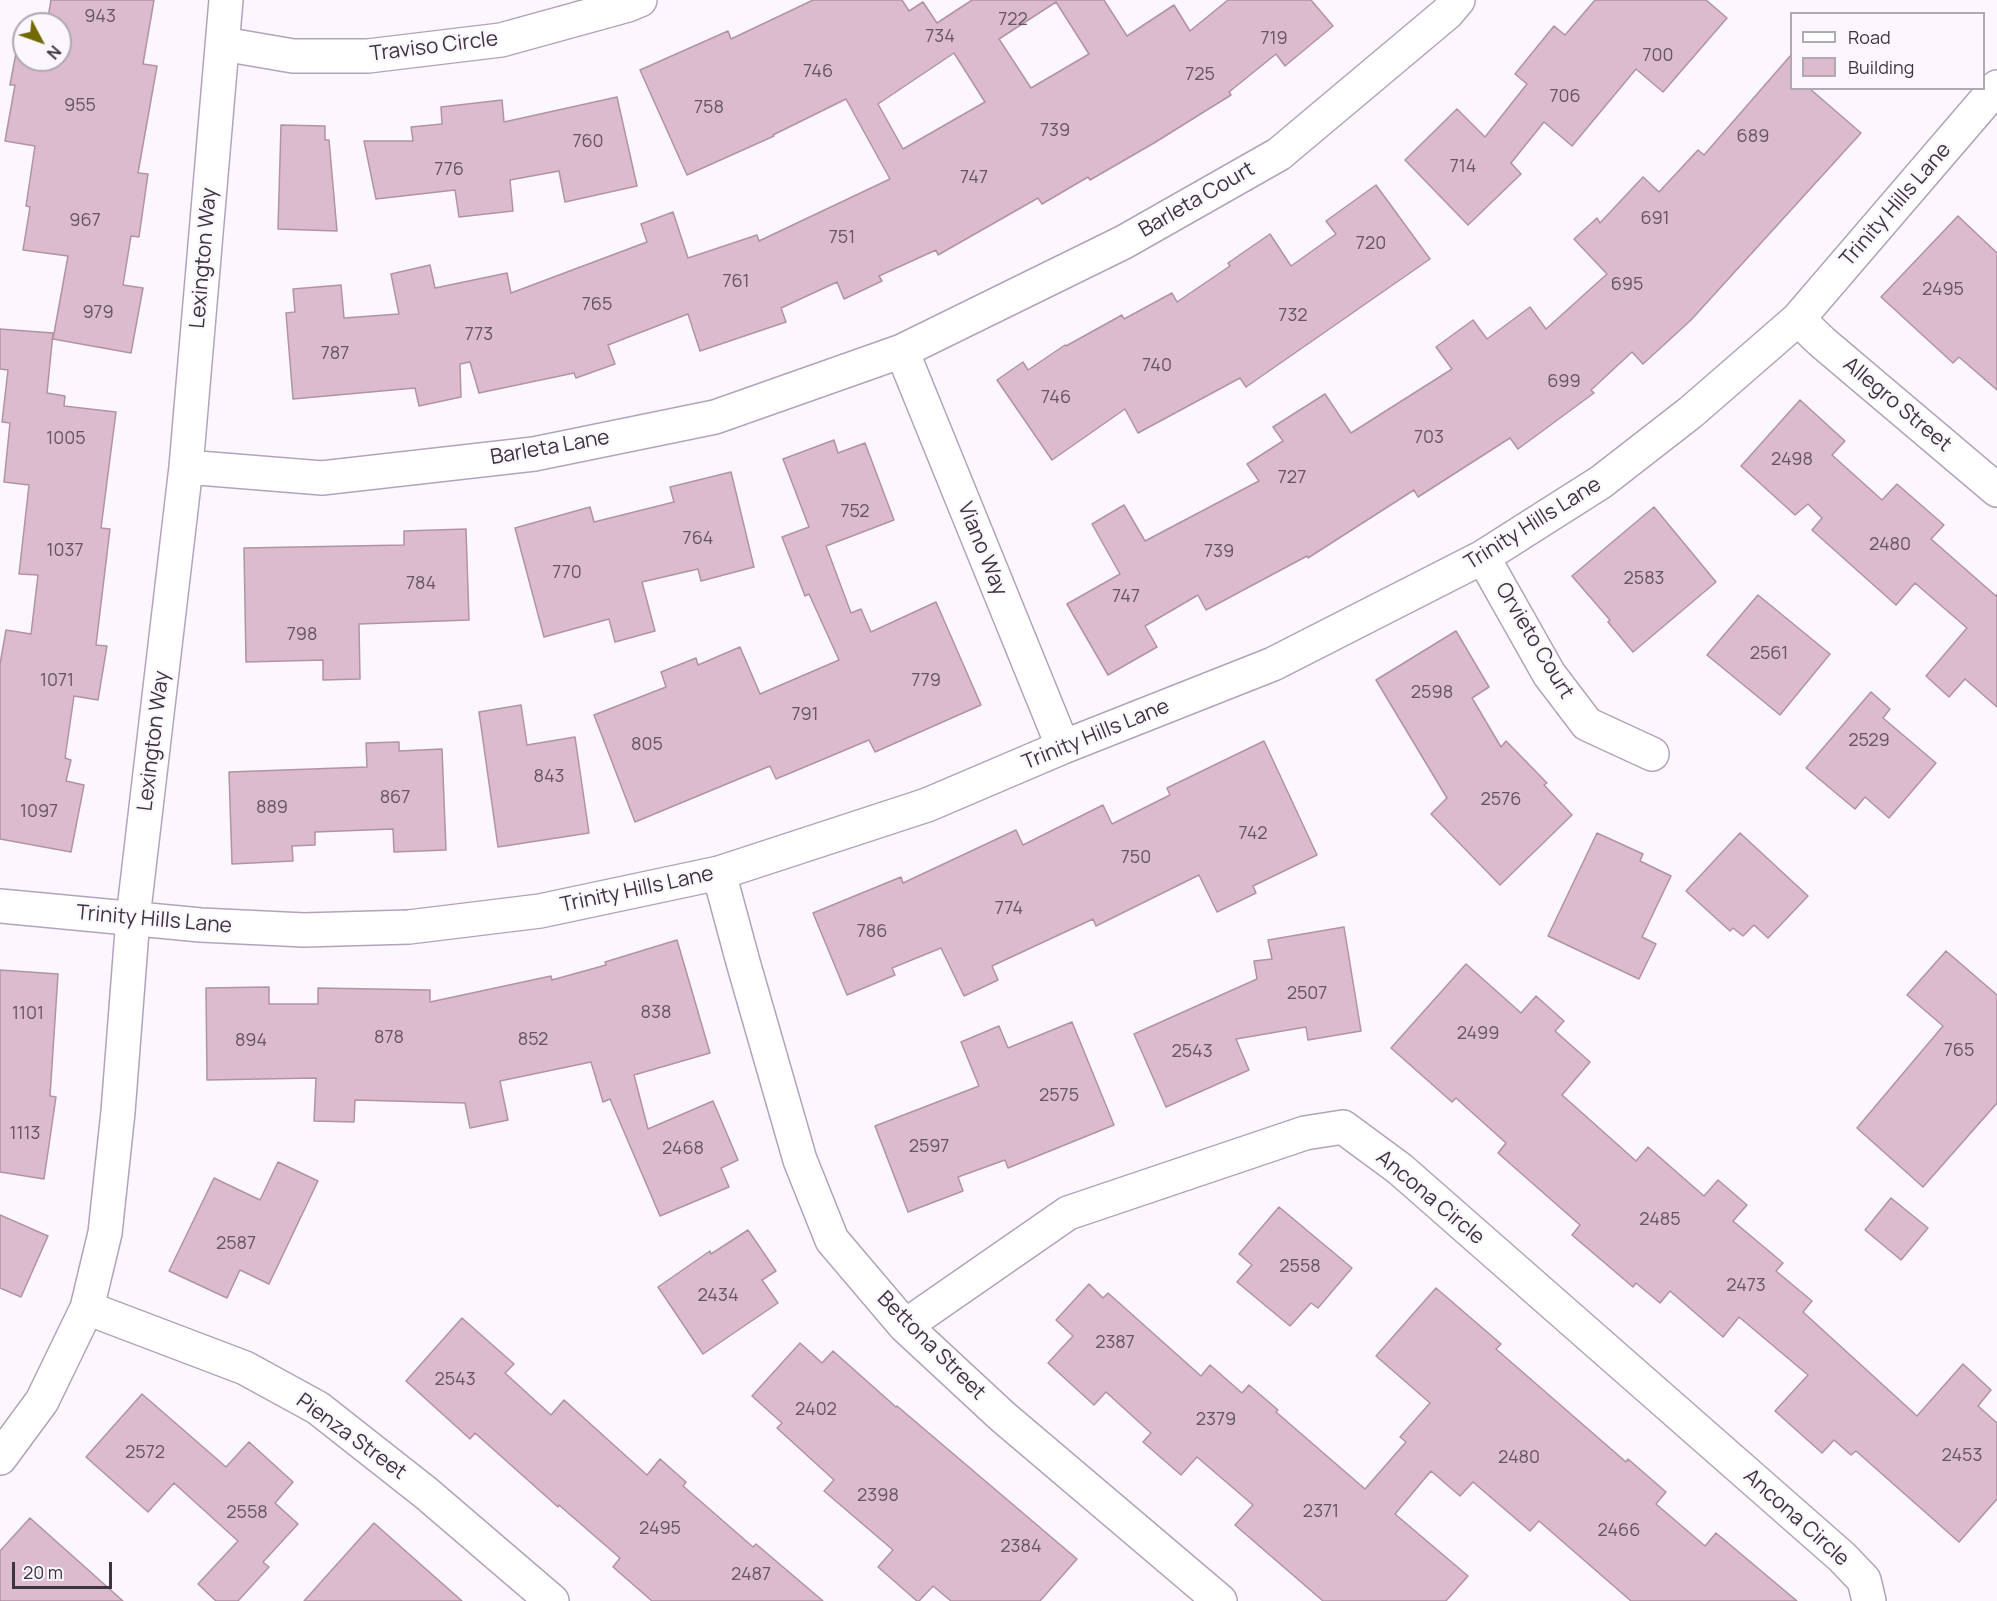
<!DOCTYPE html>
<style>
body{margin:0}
#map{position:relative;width:1997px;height:1601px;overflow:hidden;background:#fbf7fd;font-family:Manrope,sans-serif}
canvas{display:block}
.legend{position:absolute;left:1790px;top:12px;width:195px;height:78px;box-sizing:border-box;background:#fbf7fd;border:2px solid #afa9b1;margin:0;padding:8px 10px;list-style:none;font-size:18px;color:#3c3540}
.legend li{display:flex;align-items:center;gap:12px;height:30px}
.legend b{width:30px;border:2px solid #afa9b1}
.north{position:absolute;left:12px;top:12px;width:60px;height:60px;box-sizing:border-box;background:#fbf7fd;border:2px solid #afa9b1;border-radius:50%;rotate:131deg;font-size:16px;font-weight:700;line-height:24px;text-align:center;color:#3c3540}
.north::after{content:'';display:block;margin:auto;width:21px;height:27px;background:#726901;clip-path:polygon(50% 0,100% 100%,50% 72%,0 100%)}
.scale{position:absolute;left:12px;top:1562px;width:100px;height:27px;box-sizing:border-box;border:3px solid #3c3540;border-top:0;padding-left:8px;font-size:18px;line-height:21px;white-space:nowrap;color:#3c3540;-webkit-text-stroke:4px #fbf7fd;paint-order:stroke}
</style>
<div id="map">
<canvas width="1997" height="1601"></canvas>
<ul class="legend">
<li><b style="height:8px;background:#fff"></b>Road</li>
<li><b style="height:16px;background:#dbbbcd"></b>Building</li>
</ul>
<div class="north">N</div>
<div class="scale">20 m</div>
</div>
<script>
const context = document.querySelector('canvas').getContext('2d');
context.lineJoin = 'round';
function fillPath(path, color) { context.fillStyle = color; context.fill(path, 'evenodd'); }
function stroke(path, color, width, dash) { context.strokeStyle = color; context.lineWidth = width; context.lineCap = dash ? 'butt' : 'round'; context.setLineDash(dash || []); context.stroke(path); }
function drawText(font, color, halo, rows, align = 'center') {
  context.font = font + ' Manrope,sans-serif'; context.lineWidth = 4.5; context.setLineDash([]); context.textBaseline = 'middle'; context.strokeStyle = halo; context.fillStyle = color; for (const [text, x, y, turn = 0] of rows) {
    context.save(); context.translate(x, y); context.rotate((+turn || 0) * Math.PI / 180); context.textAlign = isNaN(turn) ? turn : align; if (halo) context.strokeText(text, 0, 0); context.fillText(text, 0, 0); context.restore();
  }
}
const building = new Path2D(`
 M 51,0 L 154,0 L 143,64 L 157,66 L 138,173 L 148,174 L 139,237 L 131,236 L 123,285 L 143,288 L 131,353 L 53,339 L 68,256 L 23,250 L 30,207 L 26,206 L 35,146 L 5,141 L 15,85 L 10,85 L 18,42 L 24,43 L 24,60 L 60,60 L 60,24 L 47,24 Z
 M 813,0 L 902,0 L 909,11 L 923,2 L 937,23 L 972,0 L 1104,0 L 1127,36 L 1174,5 L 1190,31 L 1228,0 L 1311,0 L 1333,26 L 1285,66 L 1276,54 L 1229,92 L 1231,95 L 1154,143 L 1090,180 L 1088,177 L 1042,204 L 1038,198 L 938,255 L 936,250 L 879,276 L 882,281 L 844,299 L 837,282 L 781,308 L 786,322 L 700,351 L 688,314 L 608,345 L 615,364 L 576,378 L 574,373 L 479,393 L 470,362 L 460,364 L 461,397 L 419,406 L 415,388 L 293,399 L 286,313 L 295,312 L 293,289 L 341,285 L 344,318 L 399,314 L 391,274 L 430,265 L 435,288 L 507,273 L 511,293 L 647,242 L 641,224 L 673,212 L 688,258 L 757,235 L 759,241 L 890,179 L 846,99 L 773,135 L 774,136 L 687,175 L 640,70 L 728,31 L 731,39 ZM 1056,2 L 1089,54 L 1031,88 L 999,39 ZM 954,53 L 985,102 L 903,149 L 878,104 Z
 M 1595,0 L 1706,0 L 1727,18 L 1663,92 L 1636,69 L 1572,146 L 1544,122 L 1511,163 L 1521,174 L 1468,225 L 1405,160 L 1457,109 L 1485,137 L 1527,84 L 1515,74 L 1554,26 L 1565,35 Z
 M 1791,55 L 1791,88 L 1809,88 L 1861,133 L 1691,320 L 1643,364 L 1632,352 L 1591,390 L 1594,393 L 1518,449 L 1510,438 L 1418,497 L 1414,490 L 1308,558 L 1307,556 L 1206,610 L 1198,595 L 1145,626 L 1157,647 L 1108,675 L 1067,604 L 1120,574 L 1092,524 L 1124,505 L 1145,541 L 1259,481 L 1247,464 L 1283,441 L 1273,427 L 1325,394 L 1351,433 L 1452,369 L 1436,347 L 1473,320 L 1487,339 L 1530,307 L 1546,329 L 1607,274 L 1574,239 L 1597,218 L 1600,223 L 1643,177 L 1659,192 L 1698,150 L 1704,155 Z
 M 617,97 L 637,186 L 565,202 L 559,171 L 510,180 L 513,211 L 459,217 L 455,190 L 376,199 L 364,141 L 413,141 L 411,127 L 442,124 L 441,107 L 502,100 L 504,122 Z
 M 281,125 L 325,126 L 325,140 L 329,140 L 337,231 L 278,229 Z
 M 1376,185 L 1430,259 L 1246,387 L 1240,378 L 1138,433 L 1125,409 L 1052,460 L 997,380 L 1023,362 L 1028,370 L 1065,345 L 1066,346 L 1122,315 L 1124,319 L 1172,293 L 1177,302 L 1230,266 L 1228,263 L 1270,234 L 1291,266 L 1336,234 L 1326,221 Z
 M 1958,216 L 1997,253 L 1997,390 L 1959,357 L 1953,363 L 1881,297 Z
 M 0,329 L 53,333 L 47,393 L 65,396 L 64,406 L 116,412 L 101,528 L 110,529 L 96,645 L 107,646 L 98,700 L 74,696 L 65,758 L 71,760 L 66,781 L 84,785 L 71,852 L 0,839 L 0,664 L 6,630 L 31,634 L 38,575 L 19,574 L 29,485 L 4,482 L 10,423 L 2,422 L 8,370 L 0,369 Z
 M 1800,400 L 1845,441 L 1832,455 L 1882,500 L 1897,484 L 1944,525 L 1931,539 L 1996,596 L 1997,594 L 1997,707 L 1965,679 L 1949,697 L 1926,676 L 1967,628 L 1915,583 L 1896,605 L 1812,530 L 1822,518 L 1808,504 L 1795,515 L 1741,466 Z
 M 834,440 L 838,453 L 865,443 L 894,520 L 826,546 L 851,613 L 861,609 L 871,632 L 936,602 L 981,705 L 875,752 L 869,740 L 776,779 L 770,766 L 635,822 L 594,715 L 666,687 L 661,672 L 696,658 L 698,665 L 740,647 L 760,694 L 839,660 L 809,594 L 805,596 L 782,537 L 809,527 L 783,459 Z
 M 731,472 L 754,567 L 701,581 L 698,569 L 642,582 L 655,631 L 615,642 L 609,619 L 544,637 L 515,528 L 590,507 L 594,522 L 674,502 L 670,487 Z
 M 1654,507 L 1716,582 L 1633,652 L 1608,622 L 1610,620 L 1572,576 Z
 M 466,529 L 469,620 L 359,624 L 360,679 L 323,680 L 323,660 L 246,662 L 244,548 L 404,545 L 404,531 Z
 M 1758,595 L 1830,654 L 1780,715 L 1707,655 Z
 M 1456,631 L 1489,687 L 1472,698 L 1501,747 L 1506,741 L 1547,783 L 1544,785 L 1572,815 L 1500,885 L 1431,814 L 1447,798 L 1376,680 Z
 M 1871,692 L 1890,709 L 1883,718 L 1936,763 L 1889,818 L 1865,797 L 1855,809 L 1806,768 Z
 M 521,705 L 527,745 L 575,737 L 589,833 L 498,847 L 479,712 Z
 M 1264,741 L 1317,855 L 1253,886 L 1256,893 L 1217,912 L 1199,875 L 1096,926 L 1093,919 L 992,966 L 998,980 L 964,996 L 941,948 L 892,968 L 895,975 L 847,995 L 813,913 L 901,877 L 903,883 L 1016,830 L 1023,845 L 1103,805 L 1112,824 L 1170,795 L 1167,788 Z
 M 399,742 L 399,751 L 442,749 L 446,850 L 394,852 L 393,829 L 315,832 L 315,845 L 292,846 L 293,861 L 232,864 L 229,772 L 367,767 L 366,743 Z
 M 1597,833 L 1643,854 L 1640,861 L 1671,876 L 1642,937 L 1656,944 L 1639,979 L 1548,936 Z
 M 1740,833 L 1808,896 L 1768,938 L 1754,925 L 1743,936 L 1733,928 L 1730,931 L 1686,891 Z
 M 1344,927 L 1361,1031 L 1308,1040 L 1306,1027 L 1236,1039 L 1249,1070 L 1166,1107 L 1134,1034 L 1257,979 L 1254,961 L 1272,959 L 1268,940 Z
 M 677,940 L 710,1053 L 634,1075 L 648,1129 L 713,1101 L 738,1160 L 721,1168 L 729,1187 L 660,1216 L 610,1099 L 603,1102 L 591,1062 L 500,1081 L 508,1120 L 470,1128 L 465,1103 L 355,1100 L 354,1122 L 314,1121 L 316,1078 L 207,1080 L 206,988 L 269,987 L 269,1004 L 318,1004 L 318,988 L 430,990 L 430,1002 L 551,976 L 552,980 L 606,965 L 605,962 Z
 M 1946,951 L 1997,995 L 1997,1103 L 1923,1187 L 1857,1128 L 1943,1026 L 1907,995 Z
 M 1466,964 L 1521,1013 L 1536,996 L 1564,1021 L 1555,1031 L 1590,1062 L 1562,1095 L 1636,1161 L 1648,1147 L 1704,1196 L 1718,1180 L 1747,1205 L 1733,1221 L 1783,1263 L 1776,1271 L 1812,1301 L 1803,1312 L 1917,1416 L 1963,1364 L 1991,1390 L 1978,1406 L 1997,1423 L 1997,1499 L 1959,1542 L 1856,1451 L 1851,1455 L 1834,1440 L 1822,1453 L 1775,1411 L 1808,1375 L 1739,1317 L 1723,1337 L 1670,1291 L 1660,1303 L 1636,1283 L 1633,1287 L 1572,1235 L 1580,1225 L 1498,1153 L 1506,1143 L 1456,1098 L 1452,1102 L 1391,1048 Z
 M 0,970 L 58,974 L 50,1096 L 56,1097 L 44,1179 L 0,1172 Z
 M 1072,1022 L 1114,1125 L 1008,1168 L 1005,1160 L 958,1177 L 963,1191 L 908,1212 L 875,1126 L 979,1086 L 961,1042 L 999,1026 L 1008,1048 Z
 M 278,1162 L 318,1181 L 269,1284 L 240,1270 L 227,1298 L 169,1271 L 214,1178 L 260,1200 Z
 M 1891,1198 L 1928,1228 L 1901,1260 L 1865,1230 Z
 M 1279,1207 L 1352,1268 L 1318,1308 L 1311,1303 L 1290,1326 L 1237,1282 L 1252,1265 L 1239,1254 Z
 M 0,1215 L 48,1236 L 21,1297 L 0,1288 Z
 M 748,1230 L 776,1271 L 762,1280 L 778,1303 L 703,1354 L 658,1287 L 710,1251 L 711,1254 Z
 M 1089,1284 L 1103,1298 L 1108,1293 L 1201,1376 L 1210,1365 L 1242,1393 L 1249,1385 L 1278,1410 L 1276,1412 L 1365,1489 L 1406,1442 L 1400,1437 L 1430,1403 L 1376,1356 L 1436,1288 L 1501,1344 L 1496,1349 L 1626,1462 L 1628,1459 L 1666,1492 L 1656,1504 L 1705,1546 L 1716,1533 L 1797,1601 L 1631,1601 L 1539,1521 L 1530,1531 L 1473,1482 L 1460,1496 L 1431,1471 L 1395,1514 L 1468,1576 L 1446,1601 L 1323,1601 L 1235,1525 L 1253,1505 L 1197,1457 L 1181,1475 L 1143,1442 L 1151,1433 L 1106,1392 L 1094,1405 L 1048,1363 L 1073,1336 L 1056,1320 Z
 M 462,1318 L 514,1364 L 505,1373 L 551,1415 L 564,1400 L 647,1475 L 660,1459 L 686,1482 L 683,1486 L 753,1547 L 756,1544 L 823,1601 L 652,1601 L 613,1567 L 620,1558 L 559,1505 L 558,1507 L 475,1433 L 470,1439 L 406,1381 Z
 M 800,1343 L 822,1363 L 833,1351 L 896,1407 L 897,1406 L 1077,1559 L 1040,1601 L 951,1601 L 933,1586 L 919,1601 L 917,1601 L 878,1567 L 893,1550 L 824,1491 L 834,1480 L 777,1428 L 782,1423 L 752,1396 Z
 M 142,1394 L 226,1467 L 249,1442 L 293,1482 L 275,1503 L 298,1524 L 263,1562 L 269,1567 L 238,1601 L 216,1601 L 198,1584 L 238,1541 L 174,1483 L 148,1512 L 86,1457 Z
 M 30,1518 L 123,1601 L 0,1601 L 0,1551 Z
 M 374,1523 L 462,1601 L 304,1601 Z`);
const minor = new Path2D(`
 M 223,44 L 293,56 L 368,56 L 501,40 L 628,5 L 640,0
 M 1798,319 L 1822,342 L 1997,490
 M 902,351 L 1063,747
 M 186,467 L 322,478 L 534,454 L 715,417 L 902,351 L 1124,242 L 1279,154 L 1447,13 L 1458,0
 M 1483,557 L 1549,674 L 1587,724 L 1652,754
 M 719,873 L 743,962 L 800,1160 L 832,1240 L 905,1326 L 1002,1416 L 1220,1601
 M 0,906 L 201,925 L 304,930 L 409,927 L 540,911 L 719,873 L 927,805 L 1063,747 L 1273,664 L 1483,557 L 1601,482 L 1691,412 L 1798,319 L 1997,87
 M 87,1308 L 245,1368 L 318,1408 L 426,1493 L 552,1601
 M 905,1326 L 1068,1213 L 1305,1133 L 1343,1127 L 1400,1169 L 1842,1557 L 1864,1580 L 1869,1601
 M 0,1458 L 42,1401 L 87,1308 L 105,1233 L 118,1112 L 133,918 L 186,467 L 226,0`);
const numberNames = [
 ["943",100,17],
 ["722",1013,20],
 ["734",940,37],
 ["719",1274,39],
 ["700",1658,56],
 ["746",818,72],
 ["725",1200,75],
 ["706",1565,97],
 ["955",80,106],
 ["758",709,108],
 ["739",1055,131],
 ["689",1753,137],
 ["760",588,142],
 ["714",1463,167],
 ["776",449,170],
 ["747",974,178],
 ["691",1655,219],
 ["967",85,221],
 ["751",842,238],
 ["720",1371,244],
 ["761",736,282],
 ["695",1627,285],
 ["2495",1943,290],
 ["765",597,305],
 ["979",98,313],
 ["732",1293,316],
 ["773",479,335],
 ["787",335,354],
 ["740",1157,366],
 ["699",1564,382],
 ["746",1056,398],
 ["703",1429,438],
 ["1005",66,439],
 ["2498",1792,460],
 ["727",1292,478],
 ["752",855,512],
 ["764",698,539],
 ["2480",1890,545],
 ["1037",65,551],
 ["739",1219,552],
 ["770",567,573],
 ["2583",1644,579],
 ["784",421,584],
 ["747",1126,597],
 ["798",302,635],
 ["2561",1769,654],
 ["1071",57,681],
 ["779",926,681],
 ["2598",1432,693],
 ["791",805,715],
 ["2529",1869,741],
 ["805",647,745],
 ["843",549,777],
 ["867",395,798],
 ["2576",1501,800],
 ["889",272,808],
 ["1097",39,812],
 ["742",1253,834],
 ["750",1136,858],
 ["774",1009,909],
 ["786",872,932],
 ["2507",1307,994],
 ["838",656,1013],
 ["1101",28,1014],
 ["2499",1478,1034],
 ["878",389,1038],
 ["852",533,1040],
 ["894",251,1041],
 ["765",1959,1051],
 ["2543",1192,1052],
 ["2575",1059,1096],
 ["1113",25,1134],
 ["2597",929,1147],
 ["2468",683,1149],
 ["2485",1660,1220],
 ["2587",236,1244],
 ["2558",1300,1267],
 ["2473",1746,1286],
 ["2434",718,1296],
 ["2387",1115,1343],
 ["2543",455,1380],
 ["2402",816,1410],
 ["2379",1216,1420],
 ["2572",145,1453],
 ["2453",1962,1456],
 ["2480",1519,1458],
 ["2398",878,1496],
 ["2371",1321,1512],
 ["2558",247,1513],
 ["2495",660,1529],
 ["2466",1619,1531],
 ["2384",1021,1547],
 ["2487",751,1575]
];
const streetNames = [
 ["Traviso Circle",434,47,-7],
 ["Barleta Court",1197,200,-30],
 ["Trinity Hills Lane",1896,205,-49],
 ["Lexington Way",204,258,-85],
 ["Allegro Street",1897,405,40],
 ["Barleta Lane",550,448,-10],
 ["Trinity Hills Lane",1533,524,-32],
 ["Viano Way",982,549,68],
 ["Orvieto Court",1534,641,59],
 ["Trinity Hills Lane",1096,735,-22],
 ["Lexington Way",154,741,-83],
 ["Trinity Hills Lane",637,890,-12],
 ["Trinity Hills Lane",154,920,5],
 ["Ancona Circle",1430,1198,40],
 ["Bettona Street",931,1346,45],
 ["Pienza Street",351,1437,36],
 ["Ancona Circle",1796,1518,42]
];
fillPath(building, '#dbbbcd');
stroke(building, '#b293a4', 1.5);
stroke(minor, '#b4a2bd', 36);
stroke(minor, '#fff', 33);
drawText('18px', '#645663', null, numberNames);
drawText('21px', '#3c3540', '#fbf7fd', streetNames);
</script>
